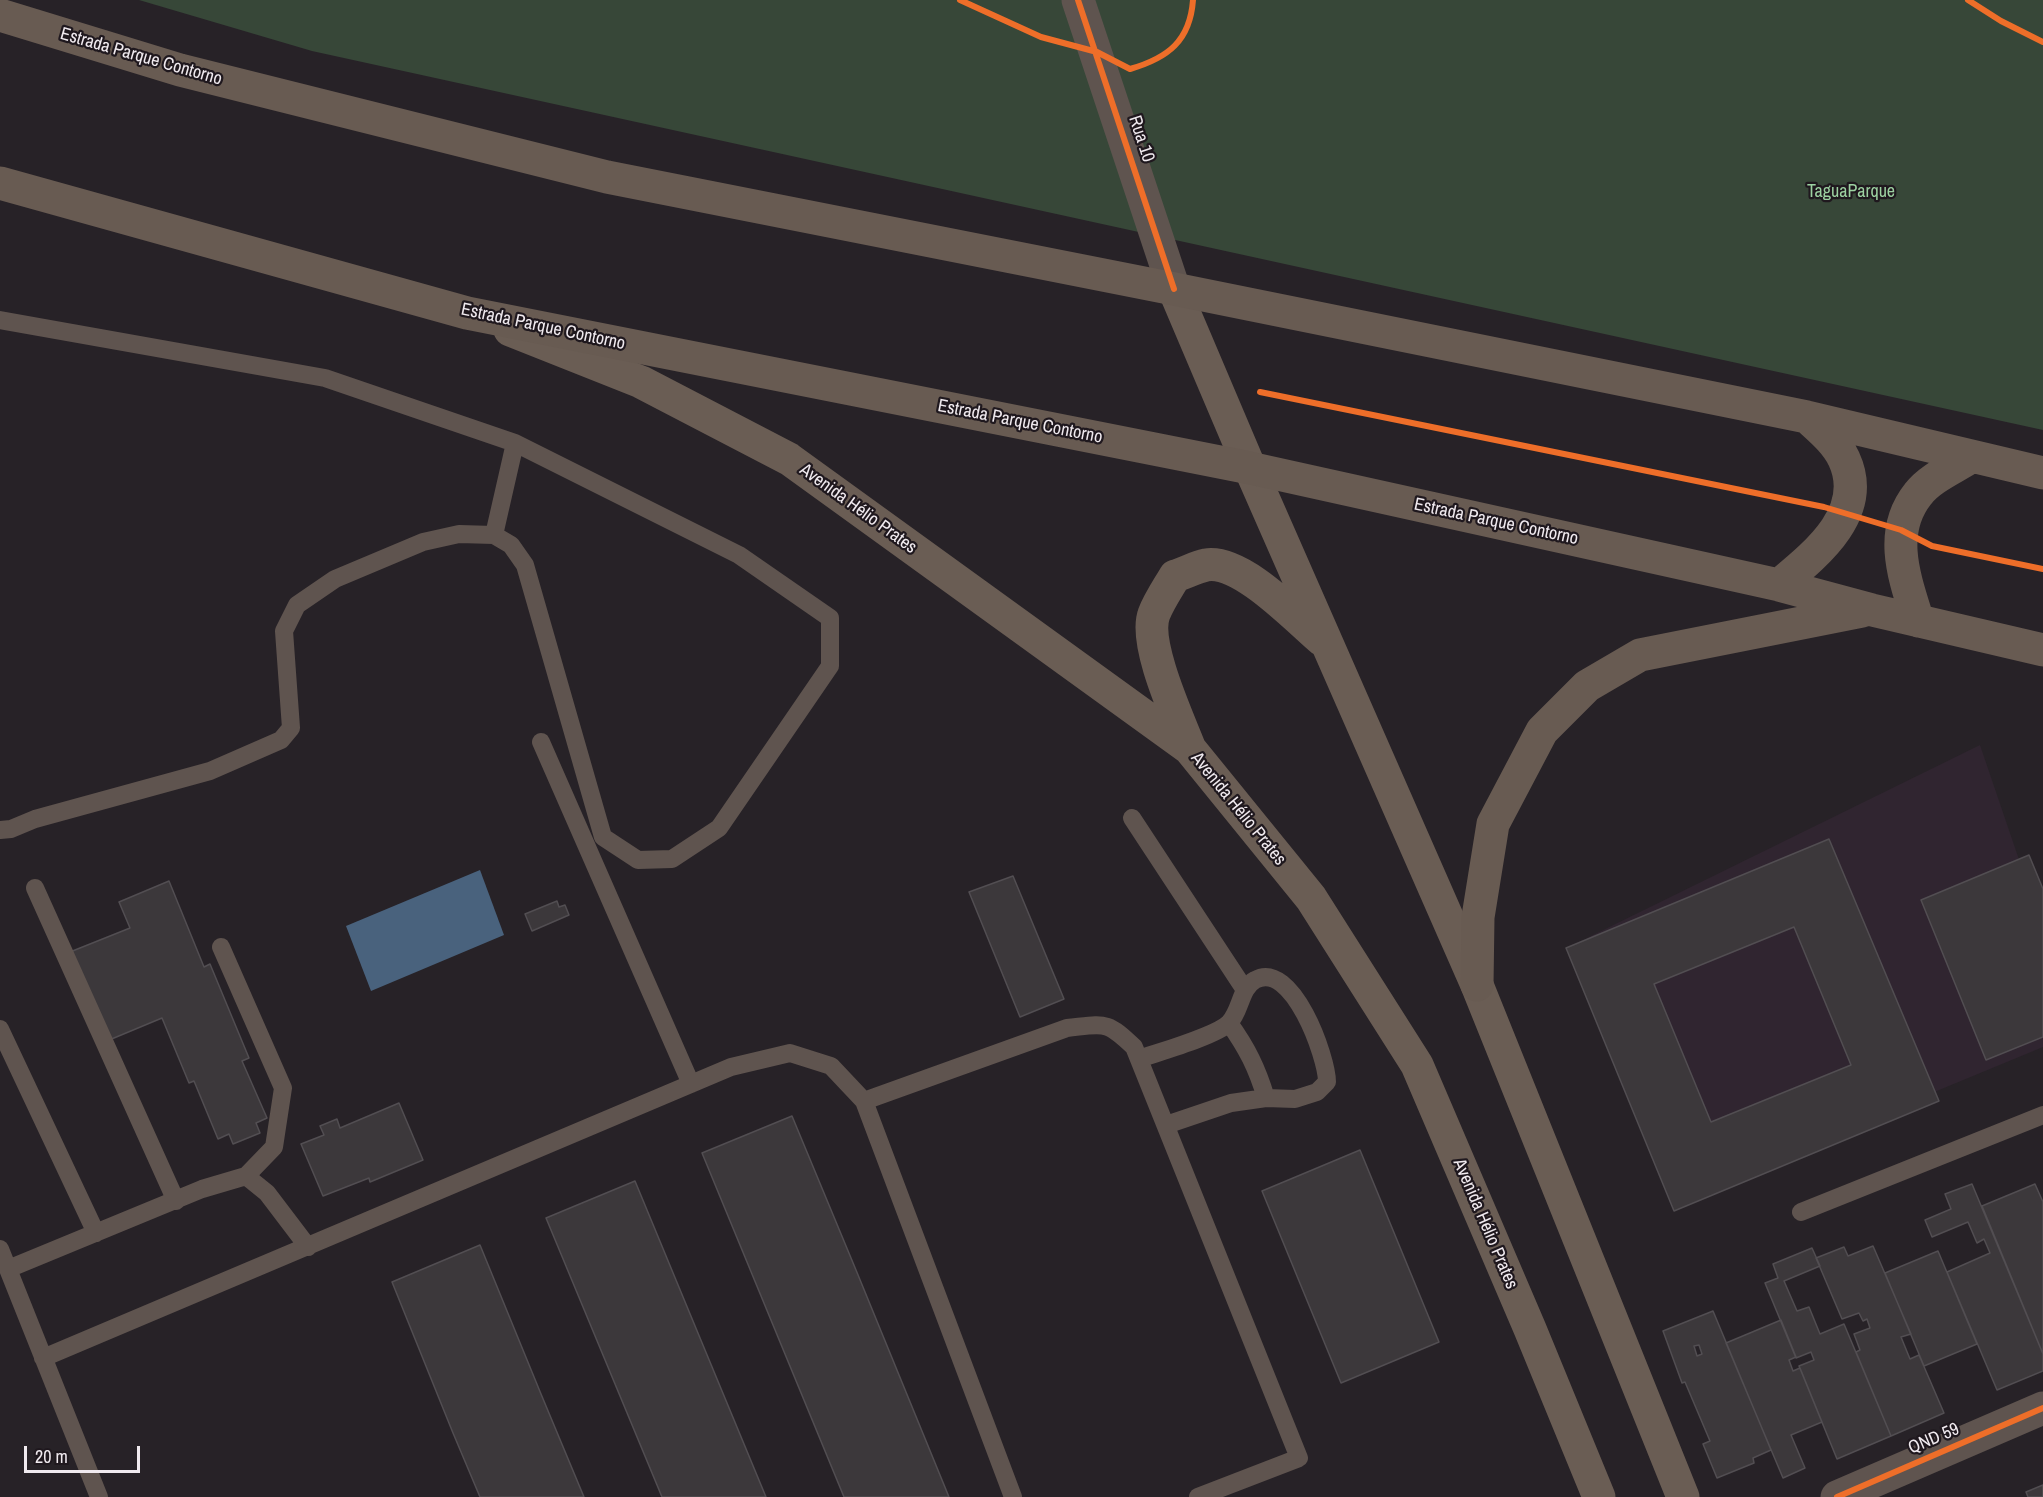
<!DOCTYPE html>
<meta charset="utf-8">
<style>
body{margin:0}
#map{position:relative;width:2043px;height:1497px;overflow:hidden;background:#272227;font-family:"Archivo Narrow",sans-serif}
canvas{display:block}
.scale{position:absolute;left:24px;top:1446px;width:116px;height:27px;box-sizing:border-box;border:3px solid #f0eaef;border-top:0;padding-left:8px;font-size:18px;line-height:21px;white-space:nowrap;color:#f0eaef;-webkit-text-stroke:4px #1f181e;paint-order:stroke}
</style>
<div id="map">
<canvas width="2043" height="1497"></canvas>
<div class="scale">20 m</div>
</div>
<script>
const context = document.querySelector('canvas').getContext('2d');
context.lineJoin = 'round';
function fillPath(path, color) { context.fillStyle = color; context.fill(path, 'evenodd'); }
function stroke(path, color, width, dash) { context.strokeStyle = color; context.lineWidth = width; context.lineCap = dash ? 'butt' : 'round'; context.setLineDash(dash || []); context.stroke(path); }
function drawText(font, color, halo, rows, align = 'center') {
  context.font = font + ' "Archivo Narrow",sans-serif'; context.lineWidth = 4.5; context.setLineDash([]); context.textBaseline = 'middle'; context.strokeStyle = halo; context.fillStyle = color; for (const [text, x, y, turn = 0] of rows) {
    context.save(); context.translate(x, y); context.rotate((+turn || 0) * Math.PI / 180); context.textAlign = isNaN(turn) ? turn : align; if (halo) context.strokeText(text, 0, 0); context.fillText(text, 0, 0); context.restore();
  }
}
const built = new Path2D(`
 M 1980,745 L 2043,930 L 2043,1047 L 1671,1201 L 1575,970 L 1587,938 Z`);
const green = new Path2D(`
 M 139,0 L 2043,0 L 2043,430 L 312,51 Z`);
const water = new Path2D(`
 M 480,870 L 504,935 L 371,991 L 346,926 Z`);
const building = new Path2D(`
 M 1829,839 L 1939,1101 L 1674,1211 L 1566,948 ZM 1794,927 L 1851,1065 L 1711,1122 L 1654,984 Z
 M 2029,855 L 2043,889 L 2043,1037 L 1986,1060 L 1921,900 Z
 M 1013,876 L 1064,999 L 1020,1017 L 969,892 Z
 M 169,881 L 204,967 L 210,964 L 249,1058 L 242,1061 L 267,1118 L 256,1123 L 260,1133 L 233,1144 L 229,1134 L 218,1139 L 194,1081 L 189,1083 L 162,1018 L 102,1043 L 65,954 L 130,928 L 119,902 Z
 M 557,901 L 559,907 L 565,905 L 569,915 L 532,931 L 525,914 Z
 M 399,1103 L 423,1160 L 370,1182 L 369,1178 L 323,1196 L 301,1144 L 324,1135 L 320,1126 L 337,1119 L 340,1128 Z
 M 792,1116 L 856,1270 L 949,1497 L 844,1497 L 702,1153 Z
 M 1360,1150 L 1439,1342 L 1341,1383 L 1262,1191 Z
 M 635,1181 L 688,1309 L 766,1497 L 662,1497 L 546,1218 Z
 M 1972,1184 L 2043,1354 L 2043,1371 L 1997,1390 L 1947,1272 L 1990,1253 L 1984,1239 L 1977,1243 L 1968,1222 L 1932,1237 L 1925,1220 L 1951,1209 L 1945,1194 Z
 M 2035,1184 L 2043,1202 L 2043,1354 L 1982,1206 Z
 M 480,1245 L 541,1394 L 584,1497 L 480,1497 L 453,1433 L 392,1282 Z
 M 1873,1246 L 1911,1334 L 1901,1337 L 1910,1359 L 1919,1355 L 1944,1413 L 1891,1436 L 1856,1352 L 1860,1350 L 1854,1334 L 1870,1328 L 1867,1319 L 1863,1321 L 1859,1313 L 1842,1319 L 1816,1258 L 1844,1247 L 1848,1256 Z
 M 1812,1248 L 1820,1266 L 1784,1281 L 1797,1311 L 1809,1307 L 1820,1334 L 1844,1324 L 1891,1436 L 1837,1459 L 1799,1366 L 1814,1360 L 1811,1352 L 1796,1358 L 1765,1283 L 1778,1278 L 1773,1264 Z
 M 1938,1251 L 1977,1344 L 1924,1366 L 1885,1273 Z
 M 1713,1311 L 1771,1450 L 1753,1458 L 1754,1463 L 1717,1478 L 1703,1444 L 1710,1441 L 1685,1382 L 1682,1383 L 1663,1331 ZM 1699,1345 L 1702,1354 L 1697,1356 L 1694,1346 Z
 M 1781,1320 L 1796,1357 L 1789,1360 L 1793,1371 L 1800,1368 L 1822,1422 L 1791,1435 L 1805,1468 L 1783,1478 L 1726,1343 Z
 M 2043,1485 L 2043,1497 L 2028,1497 L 2026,1492 Z`);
const service = new Path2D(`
 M 0,320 L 325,378 L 515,443 L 739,555 L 830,618 L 830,666 L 719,828 L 672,859 L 638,860 L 603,837 L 525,565 L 511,545 L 494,535 L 459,534 L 423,542 L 335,579 L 297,605 L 284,631 L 291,728 L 281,740 L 210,771 L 35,819 L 11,829 L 0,830
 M 494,535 L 515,443
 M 541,742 L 691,1084
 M 1132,818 L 1245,990
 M 35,888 L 176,1201
 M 221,947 L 283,1088 L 274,1147 L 246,1176
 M 1229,1023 C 1247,1048 1257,1068 1266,1098
 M 0,1029 L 96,1233
 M 1139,1059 C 1159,1052 1216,1036 1229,1023 C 1241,1011 1240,988 1255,980 C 1292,959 1327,1057 1327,1082 L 1317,1092 L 1295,1099 L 1266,1098 L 1231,1103 L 1166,1125
 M 864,1101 L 1067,1028 C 1105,1024 1106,1020 1134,1047 L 1299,1458 L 1198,1497
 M 1801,1212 L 2043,1115
 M 0,1249 L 99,1497
 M 8,1269 L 202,1189 L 246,1176 L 267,1193 L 308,1247
 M 43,1358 L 731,1067 L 790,1053 L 831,1066 L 864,1101 L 1013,1497`);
const minor = new Path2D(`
 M 1837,1497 L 2043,1408`);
const tertiary = new Path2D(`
 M 1078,0 L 1174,289`);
const primary = new Path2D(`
 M 1174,289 L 1250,468 L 1477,985 L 1683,1497
 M 510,330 L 641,382 L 789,459 L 1190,749 L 1311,898 L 1417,1065 L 1530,1329 L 1599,1497
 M 1190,749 C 1178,718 1143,643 1154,614 C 1159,601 1168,588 1175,576 C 1185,573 1196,567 1206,565 C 1241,559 1296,618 1322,640`);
const trunk = new Path2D(`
 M 0,15 L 180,70 L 607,177 L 1174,289 L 1807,417 L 2043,473
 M 0,183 L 467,313 L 1250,468 L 1779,585 L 1872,610 L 2043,650
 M 1779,585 C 1815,555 1869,513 1844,459 C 1836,442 1821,430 1807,417
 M 1918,621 C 1905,579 1887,533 1918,494 C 1930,478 1954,468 1971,457
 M 1477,985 L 1478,917 L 1493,824 L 1542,731 L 1587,686 L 1640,655 L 1862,611`);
const cycleway = new Path2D(`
 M 960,0 L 1041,37 L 1097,52 L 1130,69 C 1168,58 1190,41 1193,0
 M 1078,0 L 1174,289
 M 1968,0 L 2001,21 L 2043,42
 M 1260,392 L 1824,507 L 1901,530 L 1932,546 L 2043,569
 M 1837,1497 L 2043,1408`);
const streetNames = [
 ["Estrada Parque Contorno",141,57,16],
 ["Rua 10",1141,139,72],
 ["Estrada Parque Contorno",543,327,12],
 ["Estrada Parque Contorno",1020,422,11],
 ["Avenida Hélio Prates",858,509,36],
 ["Estrada Parque Contorno",1496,522,12],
 ["Avenida Hélio Prates",1238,809,51],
 ["Avenida Hélio Prates",1485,1224,67],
 ["QND 59",1934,1439,-23]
];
const parkNames = [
 ["TaguaParque",1851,192]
];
fillPath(built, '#302530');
fillPath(green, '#374738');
fillPath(water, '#49627d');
fillPath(building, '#3c383b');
stroke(building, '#524e52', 1.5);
stroke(service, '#5f544f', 18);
stroke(minor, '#5f544f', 33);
stroke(tertiary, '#5f544f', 33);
stroke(primary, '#6a5d54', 33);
stroke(trunk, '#685b52', 33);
stroke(cycleway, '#ee6e29', 6);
drawText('18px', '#f0eaef', '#1f181e', streetNames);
drawText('18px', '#9cd1a1', '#1f181e', parkNames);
</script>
